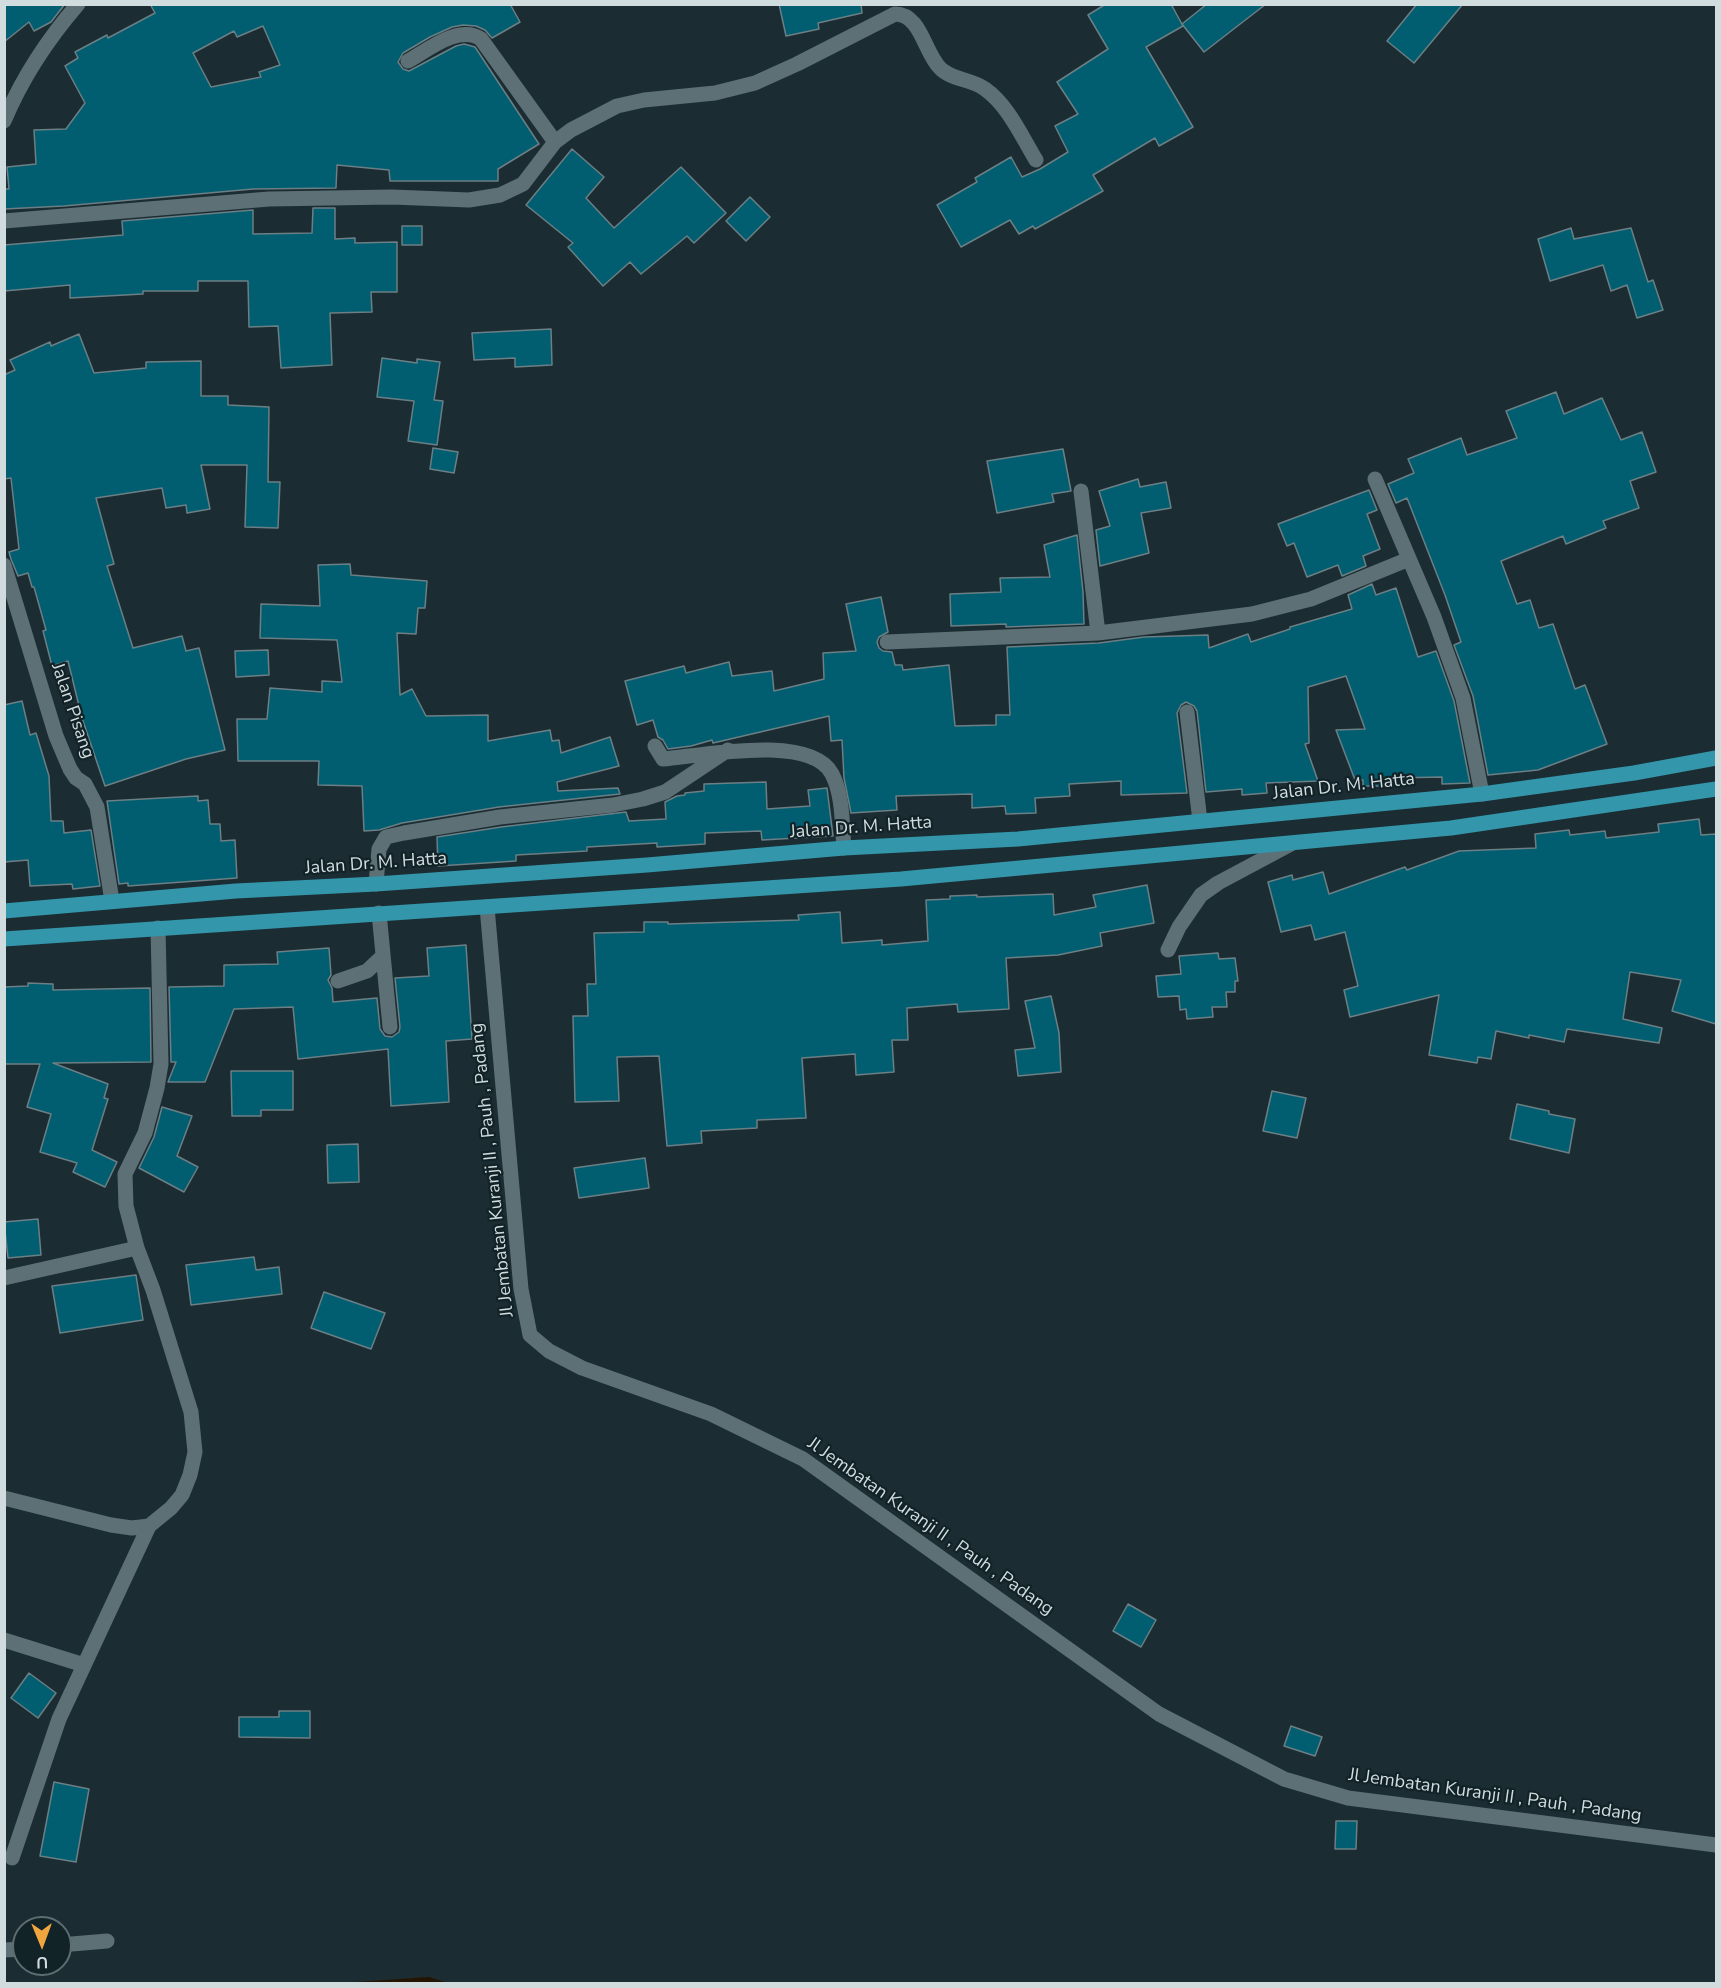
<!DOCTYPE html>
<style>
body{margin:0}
#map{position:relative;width:1721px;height:1988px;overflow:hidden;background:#1b2d32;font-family:"Nunito Sans",sans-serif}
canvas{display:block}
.frame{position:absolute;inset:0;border:6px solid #d1dcdf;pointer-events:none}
.north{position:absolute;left:12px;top:1916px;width:60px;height:60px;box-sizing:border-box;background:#122328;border:2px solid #5e6d71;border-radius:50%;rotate:179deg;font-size:16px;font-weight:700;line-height:24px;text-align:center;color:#d1dcdf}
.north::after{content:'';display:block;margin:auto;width:21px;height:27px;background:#f0a63f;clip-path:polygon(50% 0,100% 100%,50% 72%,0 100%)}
</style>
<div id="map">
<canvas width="1721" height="1988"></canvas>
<div class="frame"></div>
<div class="north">U</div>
</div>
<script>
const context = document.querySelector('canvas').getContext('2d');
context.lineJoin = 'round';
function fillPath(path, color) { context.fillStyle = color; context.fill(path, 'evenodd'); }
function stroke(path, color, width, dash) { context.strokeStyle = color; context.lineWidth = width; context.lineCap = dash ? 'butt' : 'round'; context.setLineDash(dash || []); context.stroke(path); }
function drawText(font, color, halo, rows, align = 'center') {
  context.font = font + ' "Nunito Sans",sans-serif'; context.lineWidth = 4.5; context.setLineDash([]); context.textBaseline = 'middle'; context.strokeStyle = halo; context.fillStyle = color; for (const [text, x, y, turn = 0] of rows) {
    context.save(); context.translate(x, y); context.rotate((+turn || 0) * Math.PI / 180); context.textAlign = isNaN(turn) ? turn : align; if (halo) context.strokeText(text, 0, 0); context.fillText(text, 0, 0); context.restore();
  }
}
const water = new Path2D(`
 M 429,1977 L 448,1983 L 340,1983 Z`);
const building = new Path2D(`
 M 4,4 L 65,4 L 51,22 L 34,31 L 29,22 L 4,42 Z
 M 150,4 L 510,4 L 520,22 L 492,38 L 485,30 L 476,26 L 463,25 L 452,27 L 430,37 L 403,53 L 398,62 L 403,69 L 409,71 L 456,46 L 464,44 L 475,47 L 539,144 L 498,169 L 498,181 L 390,181 L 389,170 L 337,165 L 336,188 L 253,189 L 64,206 L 4,209 L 4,189 L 9,189 L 7,167 L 36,164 L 34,130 L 66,129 L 85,103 L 65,66 L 78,58 L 75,52 L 107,35 L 108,38 L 155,13 ZM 263,26 L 280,65 L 259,72 L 261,77 L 211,87 L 193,53 L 234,31 L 237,37 Z
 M 779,4 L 861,4 L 862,13 L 818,23 L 819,29 L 786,36 Z
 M 1106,4 L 1171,4 L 1183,26 L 1146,47 L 1193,127 L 1159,146 L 1155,138 L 1093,175 L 1103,191 L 1035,229 L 1033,226 L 1019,234 L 1010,220 L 961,247 L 937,205 L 977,182 L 975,178 L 1011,157 L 1022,177 L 1040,169 L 1068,152 L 1055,126 L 1078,114 L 1057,82 L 1108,49 L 1088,15 Z
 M 1207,4 L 1266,4 L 1204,52 L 1182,24 Z
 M 1417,4 L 1463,4 L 1414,63 L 1387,41 Z
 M 572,149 L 604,177 L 586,198 L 614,228 L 681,167 L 726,213 L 694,243 L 687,236 L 641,274 L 630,262 L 603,286 L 568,247 L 573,243 L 526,205 Z
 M 750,197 L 770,217 L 746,241 L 726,221 Z
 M 313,208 L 335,208 L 335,239 L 355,238 L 355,243 L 397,242 L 397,292 L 371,292 L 372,312 L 330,313 L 332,365 L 281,368 L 278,326 L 249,327 L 248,281 L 198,281 L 198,291 L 143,291 L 143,294 L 70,298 L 70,285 L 4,291 L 4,245 L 123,235 L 122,221 L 253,210 L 253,234 L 312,233 Z
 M 402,226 L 422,226 L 422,245 L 402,245 Z
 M 1571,228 L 1574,239 L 1631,228 L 1648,282 L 1653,280 L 1663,310 L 1637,318 L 1627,285 L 1611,291 L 1603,265 L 1550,281 L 1538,239 Z
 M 551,329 L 552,365 L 515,367 L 515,358 L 474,360 L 472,333 Z
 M 79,334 L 94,373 L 146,368 L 146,362 L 201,361 L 201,396 L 228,396 L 228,405 L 269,407 L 268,482 L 280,482 L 278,528 L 245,527 L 247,465 L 201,465 L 210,509 L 187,513 L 186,505 L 166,508 L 162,488 L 96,498 L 114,564 L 107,566 L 133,648 L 182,636 L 186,651 L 199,648 L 225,750 L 186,759 L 105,786 L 82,718 L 68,661 L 52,666 L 43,631 L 46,630 L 34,587 L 32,587 L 28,573 L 18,576 L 11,559 L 9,552 L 19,549 L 11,478 L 4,479 L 4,375 L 15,370 L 10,360 L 50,342 L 51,346 Z
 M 382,358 L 417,363 L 417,359 L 440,362 L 434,400 L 443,401 L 437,445 L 408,441 L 414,401 L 377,397 Z
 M 1556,392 L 1564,414 L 1602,398 L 1621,440 L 1642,432 L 1656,472 L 1630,481 L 1639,508 L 1603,521 L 1606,528 L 1566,544 L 1563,536 L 1501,561 L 1517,604 L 1530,600 L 1539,628 L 1553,624 L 1575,689 L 1585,685 L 1607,744 L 1538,770 L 1488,775 L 1473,696 L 1454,645 L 1461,642 L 1445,595 L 1407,498 L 1396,503 L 1388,484 L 1414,473 L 1408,459 L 1461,438 L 1467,455 L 1517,438 L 1506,411 Z
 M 433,448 L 458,452 L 454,473 L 430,469 Z
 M 1063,449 L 1071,491 L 1052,494 L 1054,502 L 997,513 L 987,461 Z
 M 1138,479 L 1140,487 L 1166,482 L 1171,508 L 1141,513 L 1149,553 L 1100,566 L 1096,530 L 1110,526 L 1099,491 Z
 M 1369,490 L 1377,510 L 1367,514 L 1380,549 L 1363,556 L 1366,566 L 1342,576 L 1338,565 L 1307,577 L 1294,543 L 1287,546 L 1278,524 Z
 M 1077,535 L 1083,592 L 1084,624 L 1006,627 L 1006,624 L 951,626 L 950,594 L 1001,592 L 1000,578 L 1050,577 L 1044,545 Z
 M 350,564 L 351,575 L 427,581 L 425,608 L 418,608 L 416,634 L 397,633 L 400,695 L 412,689 L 426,716 L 488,715 L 488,741 L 550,730 L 552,741 L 559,740 L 561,753 L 610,737 L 619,766 L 557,782 L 558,791 L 618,788 L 620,794 L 499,807 L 402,823 L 379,830 L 364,831 L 362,786 L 318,785 L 319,761 L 238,761 L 237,719 L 267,719 L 270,688 L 322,692 L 322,681 L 342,682 L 337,640 L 260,638 L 261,604 L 320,606 L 318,565 Z
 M 1372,584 L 1376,595 L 1396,588 L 1418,657 L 1436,651 L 1454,701 L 1470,783 L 1442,784 L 1442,777 L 1392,778 L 1392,786 L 1363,786 L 1363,780 L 1355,780 L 1336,730 L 1365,729 L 1346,676 L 1308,687 L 1309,743 L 1305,744 L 1318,781 L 1266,783 L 1267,793 L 1242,795 L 1242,789 L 1206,792 L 1197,711 L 1194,706 L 1186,702 L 1181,705 L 1177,713 L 1187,793 L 1121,795 L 1121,781 L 1069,784 L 1070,796 L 1035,798 L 1036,813 L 1006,814 L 1005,806 L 972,808 L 972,794 L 896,796 L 897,810 L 851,813 L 844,778 L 842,740 L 831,741 L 829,716 L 713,743 L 712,740 L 691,746 L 668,749 L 663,740 L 658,737 L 653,720 L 637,725 L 625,681 L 684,666 L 686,673 L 729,662 L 732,676 L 772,671 L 774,691 L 824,679 L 823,653 L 856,651 L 846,604 L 881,597 L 888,632 L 879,637 L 877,642 L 879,648 L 883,651 L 892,652 L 895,665 L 902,665 L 903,670 L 949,665 L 955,726 L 996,725 L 996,715 L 1010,715 L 1007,647 L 1099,643 L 1144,637 L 1208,635 L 1209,648 L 1248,634 L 1251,642 L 1290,629 L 1290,627 L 1352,609 L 1348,595 Z
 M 268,650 L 269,675 L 236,677 L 235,651 Z
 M 22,701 L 30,735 L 36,733 L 49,776 L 51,821 L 63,821 L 64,833 L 91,830 L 100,886 L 73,889 L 72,884 L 30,886 L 28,860 L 4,862 L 4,705 Z
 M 766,782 L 767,809 L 810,806 L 808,790 L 827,788 L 833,836 L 762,840 L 761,831 L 705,833 L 705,844 L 657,847 L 657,843 L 587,847 L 587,851 L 516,855 L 516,861 L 438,866 L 437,837 L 501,827 L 626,812 L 629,821 L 666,819 L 665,802 L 677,796 L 685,795 L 685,793 L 704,791 L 704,784 Z
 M 198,796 L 198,801 L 208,800 L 210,824 L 220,824 L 221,841 L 235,840 L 237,878 L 128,886 L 128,883 L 119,884 L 107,801 Z
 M 1699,819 L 1701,835 L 1716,834 L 1716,1024 L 1672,1011 L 1681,980 L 1630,972 L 1623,1019 L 1662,1028 L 1659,1043 L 1567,1029 L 1564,1042 L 1529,1035 L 1529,1038 L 1496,1031 L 1491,1059 L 1478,1057 L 1477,1063 L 1429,1055 L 1439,995 L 1350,1017 L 1344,990 L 1358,986 L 1345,932 L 1315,940 L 1311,925 L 1281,932 L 1268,882 L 1292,875 L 1293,880 L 1323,872 L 1329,894 L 1405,867 L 1407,870 L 1459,851 L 1536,848 L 1535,834 L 1569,830 L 1570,835 L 1605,831 L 1606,838 L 1659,832 L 1658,824 Z
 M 1147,885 L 1154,923 L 1100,933 L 1102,946 L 1058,955 L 1006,958 L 1009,1009 L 958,1012 L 957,1004 L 907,1008 L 908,1040 L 892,1040 L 894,1072 L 856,1075 L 855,1054 L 802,1058 L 806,1118 L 757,1120 L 757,1128 L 701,1131 L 702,1143 L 667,1146 L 659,1056 L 617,1057 L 619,1101 L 575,1102 L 573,1016 L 588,1016 L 587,984 L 596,984 L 594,933 L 644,932 L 644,922 L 668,922 L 668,924 L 799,920 L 798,915 L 840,912 L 842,943 L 882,940 L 882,945 L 928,941 L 926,900 L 950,899 L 950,896 L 977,895 L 977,897 L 1053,894 L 1054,915 L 1096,907 L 1093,895 Z
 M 466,945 L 472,1039 L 446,1041 L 449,1102 L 391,1106 L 388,1049 L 298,1059 L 293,1007 L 234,1009 L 205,1082 L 168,1082 L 176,1062 L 171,1062 L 169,987 L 224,986 L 224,965 L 278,964 L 277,952 L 329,948 L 331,975 L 328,980 L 332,988 L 333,1002 L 377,998 L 380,1029 L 385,1036 L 392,1037 L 399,1032 L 400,1027 L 395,978 L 429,976 L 427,948 Z
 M 1218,953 L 1219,959 L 1235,958 L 1238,981 L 1235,981 L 1235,992 L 1226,992 L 1227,1007 L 1212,1007 L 1213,1017 L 1187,1019 L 1186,1009 L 1180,1010 L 1179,996 L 1158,997 L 1156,976 L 1181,974 L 1179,956 Z
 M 28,983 L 53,984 L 53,990 L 150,988 L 151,1062 L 53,1063 L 108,1084 L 104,1098 L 108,1099 L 92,1150 L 117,1162 L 105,1187 L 73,1172 L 77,1163 L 40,1152 L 51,1114 L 27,1107 L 40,1064 L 4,1064 L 4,987 L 28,986 Z
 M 1051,996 L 1059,1033 L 1061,1072 L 1018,1076 L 1015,1050 L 1035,1048 L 1025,1001 Z
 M 231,1071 L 293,1071 L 293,1110 L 261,1110 L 261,1116 L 232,1116 Z
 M 1272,1091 L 1306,1098 L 1297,1138 L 1263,1131 Z
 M 1517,1104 L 1549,1111 L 1549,1114 L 1575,1119 L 1569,1153 L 1510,1139 Z
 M 162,1107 L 192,1116 L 177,1156 L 198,1167 L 184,1192 L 139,1168 L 154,1137 Z
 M 358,1144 L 359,1182 L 328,1183 L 327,1145 Z
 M 645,1158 L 649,1188 L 579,1198 L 574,1168 Z
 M 38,1219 L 41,1255 L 8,1258 L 4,1222 Z
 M 254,1257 L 256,1270 L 279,1267 L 282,1294 L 191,1305 L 186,1265 Z
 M 136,1275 L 143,1320 L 60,1333 L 52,1286 Z
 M 324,1292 L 385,1313 L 371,1349 L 311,1328 Z
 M 1128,1604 L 1156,1620 L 1141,1647 L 1113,1631 Z
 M 29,1673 L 56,1693 L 38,1718 L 11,1698 Z
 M 279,1711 L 310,1711 L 310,1738 L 239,1737 L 239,1717 L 279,1717 Z
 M 1291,1726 L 1322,1737 L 1315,1756 L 1284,1746 Z
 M 54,1782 L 89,1789 L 76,1862 L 40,1856 Z
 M 1336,1821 L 1357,1821 L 1356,1849 L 1335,1849 Z`);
const minor = new Path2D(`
 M 408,61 C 428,50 459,24 481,39 L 555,142
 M 4,121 C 22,78 47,40 78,4
 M 4,221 L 269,199 L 392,197 L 469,200 L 500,195 L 523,184 L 555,142 L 571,130 L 617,106 L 644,100 L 715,93 L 755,83 L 797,64 L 895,14 C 921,14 924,52 940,68 C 951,80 972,79 985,89 C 1008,105 1022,137 1036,160
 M 1375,479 L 1434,617 L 1463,698 L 1482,794
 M 1081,491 L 1098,633
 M 4,565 L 56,736 L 70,769 L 76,778 L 85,784 L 97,807 L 112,901
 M 887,642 L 1098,633 L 1252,614 L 1311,599 L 1409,559
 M 1187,712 L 1200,821
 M 655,746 L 663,759 C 700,756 811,733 832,774 C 843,795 842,825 844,848
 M 376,884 L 379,849 L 386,837 L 404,833 L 500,817 L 613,805 L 643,799 L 665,792 L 728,750
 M 487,907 L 521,1289 L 530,1335 L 549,1351 L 582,1368 L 711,1414 L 803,1459 L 1159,1714 L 1284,1779 L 1348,1798 L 1716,1845
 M 379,913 L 390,1027
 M 1168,950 L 1179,927 L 1201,895 L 1218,883 L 1291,844
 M 338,981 L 367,971 L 383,956
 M 4,1278 L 137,1248
 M 4,1498 L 111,1525 L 132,1528 L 149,1526 L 171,1508 L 182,1495 L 190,1475 L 195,1452 L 191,1412 L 153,1290 L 137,1248 L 126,1206 L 125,1174 L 145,1133 L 157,1088 L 161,1064 L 158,928
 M 4,1640 L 84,1665
 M 12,1858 L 59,1719 L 149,1526
 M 60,1945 L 107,1941
 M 4,1950 L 24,1949`);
const major = new Path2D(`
 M 4,911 L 236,891 L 376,884 L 647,865 L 844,848 L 1018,839 L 1482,794 L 1634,773 L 1716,758
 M 4,939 L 901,879 L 1451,828 L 1716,789`);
const streetNames = [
 ["Jalan Pisang",72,711,71],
 ["Jalan Dr. M. Hatta",1344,787,-6],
 ["Jalan Dr. M. Hatta",861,828,-4],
 ["Jalan Dr. M. Hatta",376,864,-4],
 ["Jl Jembatan Kuranji II , Pauh , Padang",493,1170,-96],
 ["Jl Jembatan Kuranji II , Pauh , Padang",930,1527,35],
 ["Jl Jembatan Kuranji II , Pauh , Padang",1495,1796,8]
];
fillPath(water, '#241503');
fillPath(building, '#015e71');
stroke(building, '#6b7f85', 1.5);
stroke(minor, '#5c7075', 15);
stroke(major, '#3396ab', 15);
drawText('18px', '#d1dcdf', '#122328', streetNames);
</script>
